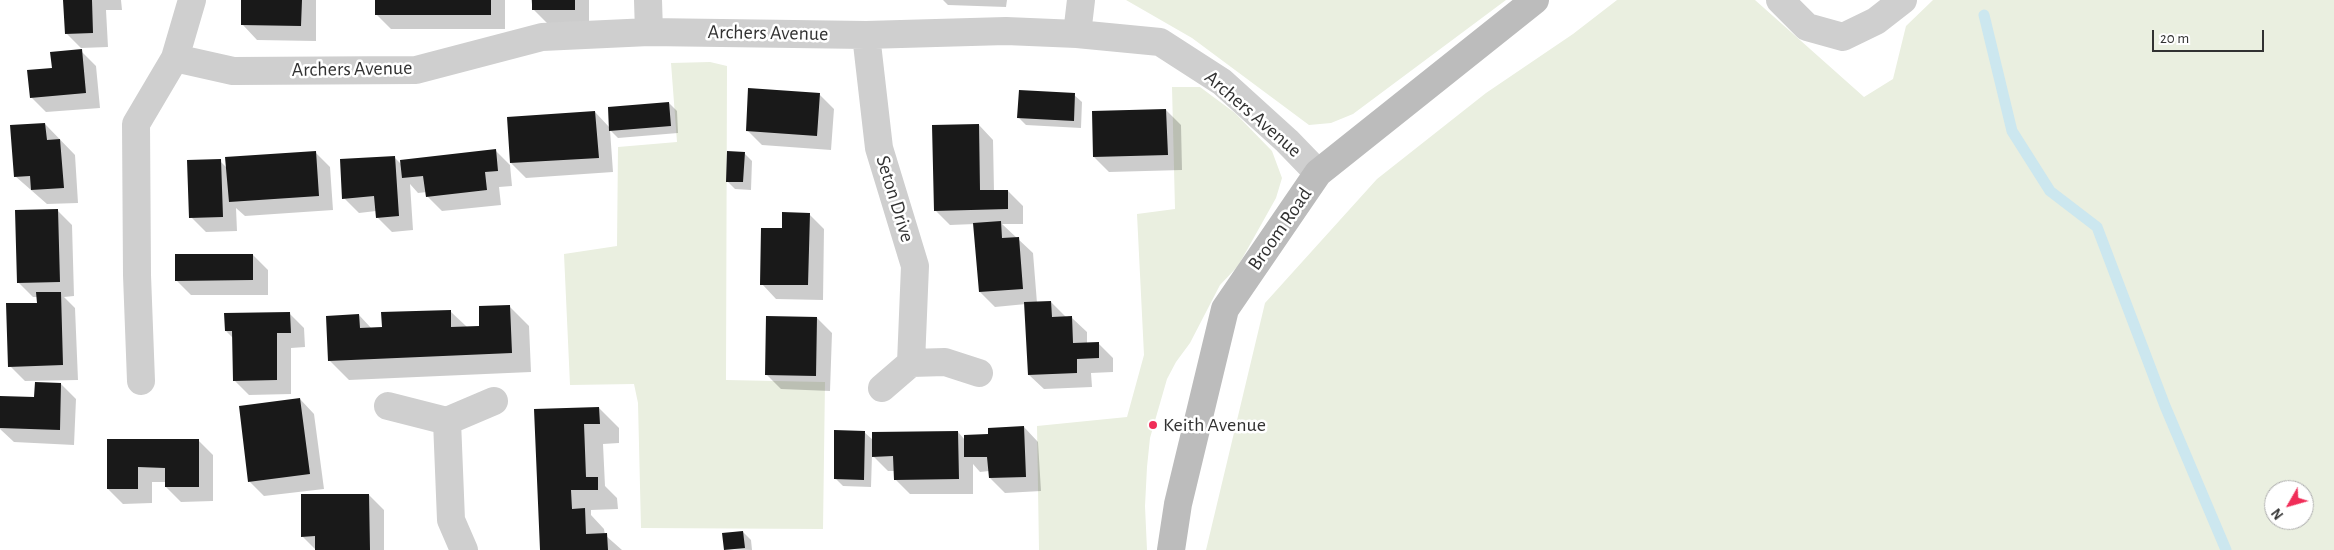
<!DOCTYPE html>
<style>
body{margin:0}
#map{position:relative;width:2334px;height:550px;overflow:hidden;background:#fff;font-family:"Alegreya Sans",sans-serif}
canvas{display:block}
.north{position:absolute;left:2264px;top:480px;width:50px;height:50px;box-sizing:border-box;background:#fff;border:1px solid #adadad;border-radius:50%;rotate:232deg;font-size:14px;font-weight:700;line-height:20px;text-align:center;color:#323232}
.north::after{content:'';display:block;margin:auto;width:18px;height:22px;background:#f02d58;clip-path:polygon(50% 0,100% 100%,50% 72%,0 100%)}
.scale{position:absolute;left:2152px;top:30px;width:112px;height:22px;box-sizing:border-box;border:2px solid #323232;border-top:0;padding-left:6px;font-size:15px;line-height:18px;white-space:nowrap;color:#323232;-webkit-text-stroke:4px #fff;paint-order:stroke}
</style>
<div id="map">
<canvas width="2334" height="550"></canvas>
<div class="north">N</div>
<div class="scale">20 m</div>
</div>
<script>
const context = document.querySelector('canvas').getContext('2d');
context.lineJoin = 'round';
function fillPath(path, color) { context.fillStyle = color; context.fill(path, 'evenodd'); }
function stroke(path, color, width, dash) { context.strokeStyle = color; context.lineWidth = width; context.lineCap = dash ? 'butt' : 'round'; context.setLineDash(dash || []); context.stroke(path); }
function drawText(font, color, halo, rows, align = 'center') {
  context.font = font + ' "Alegreya Sans",sans-serif'; context.lineWidth = 5; context.setLineDash([]); context.textBaseline = 'middle'; context.strokeStyle = halo; context.fillStyle = color; for (const [text, x, y, turn = 0] of rows) {
    context.save(); context.translate(x, y); context.rotate((+turn || 0) * Math.PI / 180); context.textAlign = isNaN(turn) ? turn : align; if (halo) context.strokeText(text, 0, 0); context.fillText(text, 0, 0); context.restore();
  }
}
const green = new Path2D(`
 M 1126,0 L 1506,0 L 1353,114 L 1331,123 L 1309,125 L 1192,38 Z
 M 1617,0 L 1755,0 L 1864,97 L 1893,79 L 1906,26 L 1933,0 L 2334,0 L 2334,550 L 1206,550 L 1265,303 L 1377,179 L 1486,93 L 1573,34 ZM 2274,490 L 2304,490 L 2304,520 L 2274,520 Z
 M 710,62 L 727,66 L 726,380 L 825,382 L 823,529 L 641,528 L 638,403 L 634,384 L 570,385 L 564,254 L 617,246 L 618,147 L 677,142 L 671,63 Z
 M 1172,87 L 1200,87 L 1235,113 L 1272,151 L 1282,178 L 1276,198 L 1238,266 L 1220,285 L 1190,343 L 1176,362 L 1167,379 L 1150,438 L 1147,467 L 1145,506 L 1147,550 L 1039,550 L 1037,426 L 1127,417 L 1144,355 L 1137,214 L 1175,209 Z`);
const shadow = new Path2D(`
 M 65,0 L 121,0 L 122,10 L 106,10 L 108,47 L 81,48 L 66,33 Z
 M 243,0 L 316,0 L 316,41 L 257,40 L 243,25 Z
 M 376,0 L 505,0 L 505,29 L 391,29 L 376,14 Z
 M 531,0 L 589,0 L 589,24 L 548,24 L 533,9 Z
 M 943,0 L 1007,0 L 1006,7 L 948,5 Z
 M 81,51 L 96,66 L 100,108 L 46,112 L 31,97 L 53,69 Z
 M 819,94 L 834,109 L 831,150 L 762,145 L 747,130 Z
 M 1074,95 L 1082,102 L 1081,128 L 1026,125 L 1019,118 Z
 M 669,103 L 677,111 L 678,133 L 618,138 L 610,130 L 613,172 L 526,178 L 511,163 L 595,112 L 610,128 Z
 M 1166,110 L 1181,125 L 1182,170 L 1109,172 L 1094,157 Z
 M 45,124 L 75,155 L 78,203 L 47,204 L 15,176 Z
 M 979,125 L 993,140 L 994,191 L 1008,191 L 1023,206 L 1023,224 L 1002,224 L 1033,253 L 1037,303 L 1051,302 L 1066,317 L 1072,318 L 1087,332 L 1087,344 L 1098,343 L 1113,358 L 1113,372 L 1091,373 L 1092,387 L 1044,389 L 1029,375 L 1026,304 L 995,307 L 980,292 L 975,224 L 950,225 L 935,210 Z
 M 495,150 L 510,165 L 512,186 L 499,187 L 501,205 L 442,211 L 427,196 L 427,192 L 418,193 L 410,184 L 413,230 L 392,232 L 377,217 L 376,211 L 359,213 L 344,198 L 394,157 L 402,165 Z
 M 315,152 L 330,167 L 333,210 L 245,216 L 236,208 L 237,231 L 206,232 L 191,217 L 220,161 L 227,168 Z
 M 744,153 L 752,161 L 751,190 L 735,189 L 727,181 Z
 M 57,210 L 72,225 L 74,296 L 64,297 L 75,308 L 78,380 L 25,381 L 10,366 L 38,304 L 38,297 L 33,297 L 18,282 Z
 M 809,214 L 824,229 L 823,300 L 776,299 L 762,284 L 783,230 Z
 M 253,255 L 268,270 L 268,295 L 191,295 L 176,280 Z
 M 509,306 L 529,326 L 531,372 L 349,380 L 329,360 L 359,315 L 372,329 L 383,328 L 450,311 L 467,327 L 480,327 Z
 M 289,313 L 304,328 L 305,347 L 291,348 L 291,394 L 249,395 L 234,380 L 233,338 L 226,331 Z
 M 817,318 L 832,333 L 830,391 L 781,389 L 766,374 Z
 M 61,384 L 76,399 L 74,445 L 14,442 L 0,429 L 0,397 L 35,398 Z
 M 300,399 L 314,414 L 324,489 L 264,496 L 249,481 Z
 M 599,408 L 619,428 L 619,443 L 603,444 L 605,486 L 617,498 L 618,509 L 591,510 L 591,515 L 604,529 L 605,535 L 622,550 L 541,550 L 535,410 Z
 M 1024,427 L 1038,442 L 1041,491 L 1005,493 L 990,478 L 989,471 L 980,472 L 973,464 L 973,494 L 910,494 L 895,479 L 895,471 L 888,471 L 872,455 L 871,487 L 843,486 L 835,478 L 864,432 L 873,440 L 958,432 L 965,440 Z
 M 109,440 L 198,440 L 213,455 L 213,501 L 181,502 L 166,487 L 166,482 L 152,482 L 152,503 L 123,504 L 108,489 Z
 M 369,495 L 384,510 L 384,550 L 316,550 L 302,536 Z
 M 743,532 L 751,540 L 752,550 L 725,549 Z`);
const stream = new Path2D(`
 M 1984,15 L 2012,131 L 2050,191 L 2097,227 L 2165,406 L 2226,550`);
const building = new Path2D(`
 M 63,0 L 92,0 L 93,33 L 65,34 Z
 M 241,0 L 302,0 L 301,26 L 241,25 Z
 M 375,0 L 491,0 L 491,15 L 375,15 Z
 M 532,0 L 575,0 L 575,10 L 532,10 Z
 M 82,49 L 86,93 L 30,98 L 27,70 L 52,68 L 50,52 Z
 M 748,88 L 820,93 L 817,136 L 746,131 Z
 M 1019,90 L 1075,93 L 1074,121 L 1017,118 Z
 M 669,102 L 671,126 L 609,131 L 608,107 Z
 M 1166,109 L 1168,155 L 1093,157 L 1092,111 Z
 M 595,111 L 599,158 L 510,163 L 507,117 Z
 M 45,123 L 47,140 L 60,139 L 64,188 L 31,190 L 30,176 L 14,177 L 10,125 Z
 M 979,124 L 980,190 L 1008,190 L 1008,209 L 934,211 L 932,125 Z
 M 496,149 L 498,171 L 485,172 L 487,190 L 426,197 L 423,176 L 402,178 L 400,160 Z
 M 316,151 L 319,196 L 229,202 L 225,157 Z
 M 727,151 L 745,152 L 743,182 L 726,182 Z
 M 395,156 L 399,216 L 376,218 L 374,196 L 342,199 L 340,159 Z
 M 221,159 L 223,217 L 189,218 L 187,160 Z
 M 58,209 L 60,282 L 17,283 L 15,210 Z
 M 782,212 L 810,213 L 808,285 L 760,285 L 761,228 L 782,228 Z
 M 1001,221 L 1002,238 L 1019,237 L 1023,289 L 979,292 L 973,223 Z
 M 175,254 L 253,254 L 253,280 L 175,281 Z
 M 36,292 L 61,292 L 63,365 L 8,367 L 6,303 L 37,303 Z
 M 1051,301 L 1052,317 L 1072,316 L 1073,343 L 1099,342 L 1099,358 L 1077,359 L 1077,373 L 1028,375 L 1024,302 Z
 M 510,305 L 512,353 L 328,361 L 326,316 L 359,314 L 360,328 L 382,327 L 381,312 L 451,310 L 451,327 L 479,326 L 479,306 Z
 M 290,312 L 291,333 L 277,333 L 277,380 L 233,381 L 232,331 L 225,331 L 224,313 Z
 M 766,316 L 817,317 L 816,376 L 765,375 Z
 M 35,382 L 61,383 L 60,430 L 0,428 L 0,396 L 34,397 Z
 M 300,398 L 310,474 L 248,482 L 239,406 Z
 M 599,407 L 600,424 L 584,424 L 586,477 L 598,477 L 598,490 L 571,490 L 572,509 L 585,508 L 586,534 L 607,533 L 608,550 L 540,550 L 534,409 Z
 M 1024,426 L 1026,477 L 989,478 L 987,457 L 964,457 L 964,435 L 988,434 L 988,428 Z
 M 834,430 L 865,431 L 864,480 L 834,479 Z
 M 958,431 L 959,479 L 894,480 L 893,456 L 872,457 L 872,432 Z
 M 107,439 L 199,439 L 199,487 L 165,487 L 165,468 L 138,467 L 138,489 L 107,489 Z
 M 301,494 L 369,494 L 370,550 L 315,550 L 315,536 L 301,537 Z
 M 743,531 L 745,548 L 724,550 L 722,533 Z`);
const street = new Path2D(`
 M 648,0 L 649,32
 M 1780,0 L 1807,27 L 1843,37 L 1876,21 L 1903,0
 M 1077,34 L 1081,0
 M 866,35 L 879,148 L 915,266 L 911,363
 M 175,58 L 233,71 L 416,70 L 542,37 L 649,32 L 866,35 L 1006,31 L 1077,34 L 1160,42 L 1222,82 L 1287,141 L 1318,173
 M 141,381 L 137,275 L 136,124 L 175,58 L 192,0
 M 882,388 L 911,363 L 945,362 L 979,373
 M 388,406 L 447,421 L 494,401
 M 447,421 L 451,520 L 464,550`);
const secondary = new Path2D(`
 M 1171,550 L 1178,504 L 1225,309 L 1318,173 L 1535,0`);
const markers = [
 [1153,425,5,"#f02d58"]
];
const streetNames = [
 ["Archers Avenue",768,33,1],
 ["Archers Avenue",352,69,-1],
 ["Archers Avenue",1253,114,41],
 ["Seton Drive",895,199,73],
 ["Broom Road",1280,229,-55]
];
const poiNames = [
 ["Keith Avenue",1163,425]
];
fillPath(green, '#eaefe0');
fillPath(shadow, '#0003');
stroke(stream, '#cce7ef', 11);
fillPath(building, '#191919');
stroke(street, '#cfcfcf', 28);
stroke(secondary, '#bcbcbc', 28);
for (const [x, y, r, color] of markers) { const dot = new Path2D(); dot.arc(x, y, r, 0, 2 * Math.PI); context.fillStyle = color; context.fill(dot); stroke(dot, '#fff', 2); }
drawText('20px', '#323232', '#fff', streetNames);
drawText('20px', '#323232', '#fff', poiNames, 'left');
</script>
